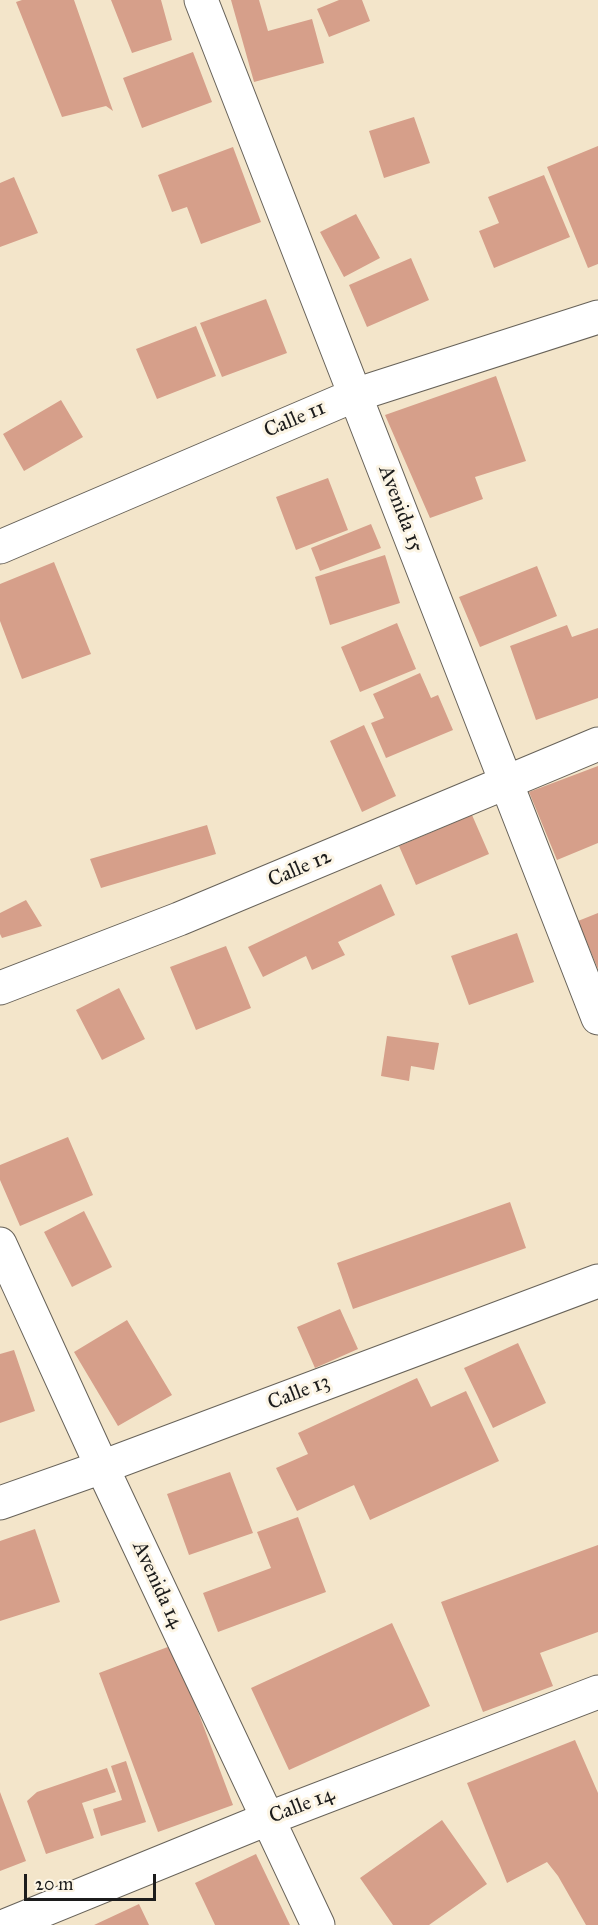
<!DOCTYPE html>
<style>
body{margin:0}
#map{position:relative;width:598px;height:1925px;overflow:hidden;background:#f3e5ca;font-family:"IM FELL Great Primer",serif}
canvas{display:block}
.scale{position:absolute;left:24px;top:1874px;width:132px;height:27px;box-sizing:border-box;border:3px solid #1c1c1c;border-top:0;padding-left:8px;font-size:18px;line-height:21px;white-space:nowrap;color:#1c1c1c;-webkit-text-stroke:4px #fcf5e5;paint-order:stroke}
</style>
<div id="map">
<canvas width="598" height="1925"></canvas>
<div class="scale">20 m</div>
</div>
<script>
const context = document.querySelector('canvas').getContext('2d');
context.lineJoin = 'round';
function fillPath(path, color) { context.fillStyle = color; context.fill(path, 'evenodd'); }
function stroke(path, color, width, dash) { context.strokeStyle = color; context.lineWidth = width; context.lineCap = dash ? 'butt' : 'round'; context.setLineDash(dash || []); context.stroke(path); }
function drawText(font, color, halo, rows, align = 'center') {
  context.font = font + ' "IM FELL Great Primer",serif'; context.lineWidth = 6; context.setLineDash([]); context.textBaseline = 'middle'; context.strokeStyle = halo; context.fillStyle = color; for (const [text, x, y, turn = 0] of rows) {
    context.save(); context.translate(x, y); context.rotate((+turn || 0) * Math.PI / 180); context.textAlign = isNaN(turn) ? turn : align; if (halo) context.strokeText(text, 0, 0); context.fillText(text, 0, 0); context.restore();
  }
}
const building = new Path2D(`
 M 22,0 L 74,0 L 113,111 L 106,106 L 62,117 L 16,2 Z
 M 111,0 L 161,0 L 172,40 L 132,53 Z
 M 231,0 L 259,0 L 268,31 L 312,19 L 324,63 L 254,82 Z
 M 339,0 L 362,0 L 370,21 L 329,37 L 317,9 Z
 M 193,52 L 212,102 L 142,128 L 123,78 Z
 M 414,117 L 430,163 L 384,178 L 369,131 Z
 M 598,146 L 598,264 L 588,268 L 547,167 Z
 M 233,147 L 261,222 L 201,244 L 187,207 L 172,212 L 158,175 Z
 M 544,175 L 570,237 L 494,268 L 479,231 L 499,223 L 488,197 Z
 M 14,177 L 38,233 L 0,247 L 0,183 Z
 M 356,214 L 380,258 L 344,277 L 320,232 Z
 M 411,258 L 429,300 L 367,327 L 349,285 Z
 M 266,299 L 287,353 L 222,377 L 200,323 Z
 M 196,326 L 216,376 L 157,399 L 136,349 Z
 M 496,376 L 526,461 L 475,477 L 483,499 L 430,518 L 385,415 Z
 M 61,400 L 83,437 L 24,471 L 3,434 Z
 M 328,478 L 348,530 L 296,550 L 276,497 Z
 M 371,524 L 381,548 L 320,571 L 311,548 Z
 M 385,555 L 400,603 L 330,625 L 315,577 Z
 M 54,562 L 91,654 L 22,679 L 0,621 L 0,584 Z
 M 537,566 L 557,616 L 480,647 L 459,597 Z
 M 397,623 L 416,669 L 360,692 L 341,647 Z
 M 567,625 L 572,637 L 598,628 L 598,698 L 536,720 L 510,646 Z
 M 420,673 L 431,698 L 438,695 L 453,730 L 386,758 L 371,723 L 384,718 L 373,694 Z
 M 364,725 L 396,796 L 362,812 L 330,741 Z
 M 598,766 L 598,843 L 557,860 L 529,792 Z
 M 472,815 L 489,854 L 416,885 L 399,846 Z
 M 207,825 L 216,854 L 101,888 L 90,859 Z
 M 381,884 L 395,915 L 338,942 L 345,955 L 312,970 L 306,956 L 263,977 L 248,947 Z
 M 26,900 L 42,926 L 2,938 L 0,934 L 0,913 Z
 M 598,913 L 598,969 L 578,921 Z
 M 517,933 L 534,982 L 469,1005 L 451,956 Z
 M 226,946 L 251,1008 L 196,1030 L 170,967 Z
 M 119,988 L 145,1039 L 102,1060 L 76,1010 Z
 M 387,1036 L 439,1043 L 434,1070 L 411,1066 L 409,1081 L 381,1076 Z
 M 68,1137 L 93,1195 L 20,1226 L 0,1180 L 0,1165 Z
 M 510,1202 L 526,1248 L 353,1309 L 337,1263 Z
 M 84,1211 L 112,1267 L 72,1287 L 44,1232 Z
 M 340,1309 L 358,1349 L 315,1368 L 297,1327 Z
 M 127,1320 L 172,1395 L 118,1426 L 74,1352 Z
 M 518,1343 L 546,1403 L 493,1428 L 464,1368 Z
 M 14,1350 L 35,1411 L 0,1423 L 0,1354 Z
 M 417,1378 L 431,1407 L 466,1391 L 499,1461 L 370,1520 L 354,1485 L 297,1511 L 276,1468 L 308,1454 L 298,1433 Z
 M 230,1472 L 253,1533 L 189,1555 L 167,1494 Z
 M 298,1517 L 326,1592 L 218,1632 L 203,1593 L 271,1568 L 257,1532 Z
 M 35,1529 L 60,1602 L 0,1621 L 0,1541 Z
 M 598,1545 L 598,1632 L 540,1653 L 553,1686 L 483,1712 L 441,1602 Z
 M 392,1623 L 430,1706 L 289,1770 L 251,1688 Z
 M 173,1645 L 233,1805 L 158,1832 L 99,1673 Z
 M 575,1740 L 598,1793 L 598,1925 L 586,1925 L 558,1876 L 547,1862 L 507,1883 L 467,1783 Z
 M 126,1761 L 146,1822 L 101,1836 L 93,1809 L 122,1800 L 111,1766 Z
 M 107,1768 L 116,1792 L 82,1803 L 94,1838 L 46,1854 L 27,1801 L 37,1792 Z
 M 0,1792 L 26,1861 L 0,1871 Z
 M 442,1820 L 487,1884 L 429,1925 L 393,1925 L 360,1878 Z
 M 256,1854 L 290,1925 L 215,1925 L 195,1883 Z
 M 139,1904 L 149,1925 L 94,1925 Z`);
const street = new Path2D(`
 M 201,0 L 598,1018
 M 0,547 L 355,395 L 598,317
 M 0,988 L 179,919 L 598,744
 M 0,1244 L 102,1467 L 318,1925
 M 0,1503 L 102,1467 L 598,1281
 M 7,1925 L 267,1819 L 598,1692`);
const streetNames = [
 ["Calle 11",295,420,-23],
 ["Avenida 15",400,509,69],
 ["Calle 12",300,869,-23],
 ["Calle 13",299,1393,-21],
 ["Avenida 14",157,1585,65],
 ["Calle 14",302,1806,-21]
];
fillPath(building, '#d69f8a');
stroke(street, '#676259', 35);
stroke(street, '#fff', 33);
drawText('21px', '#1c1c1c', '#fcf5e5', streetNames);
</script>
